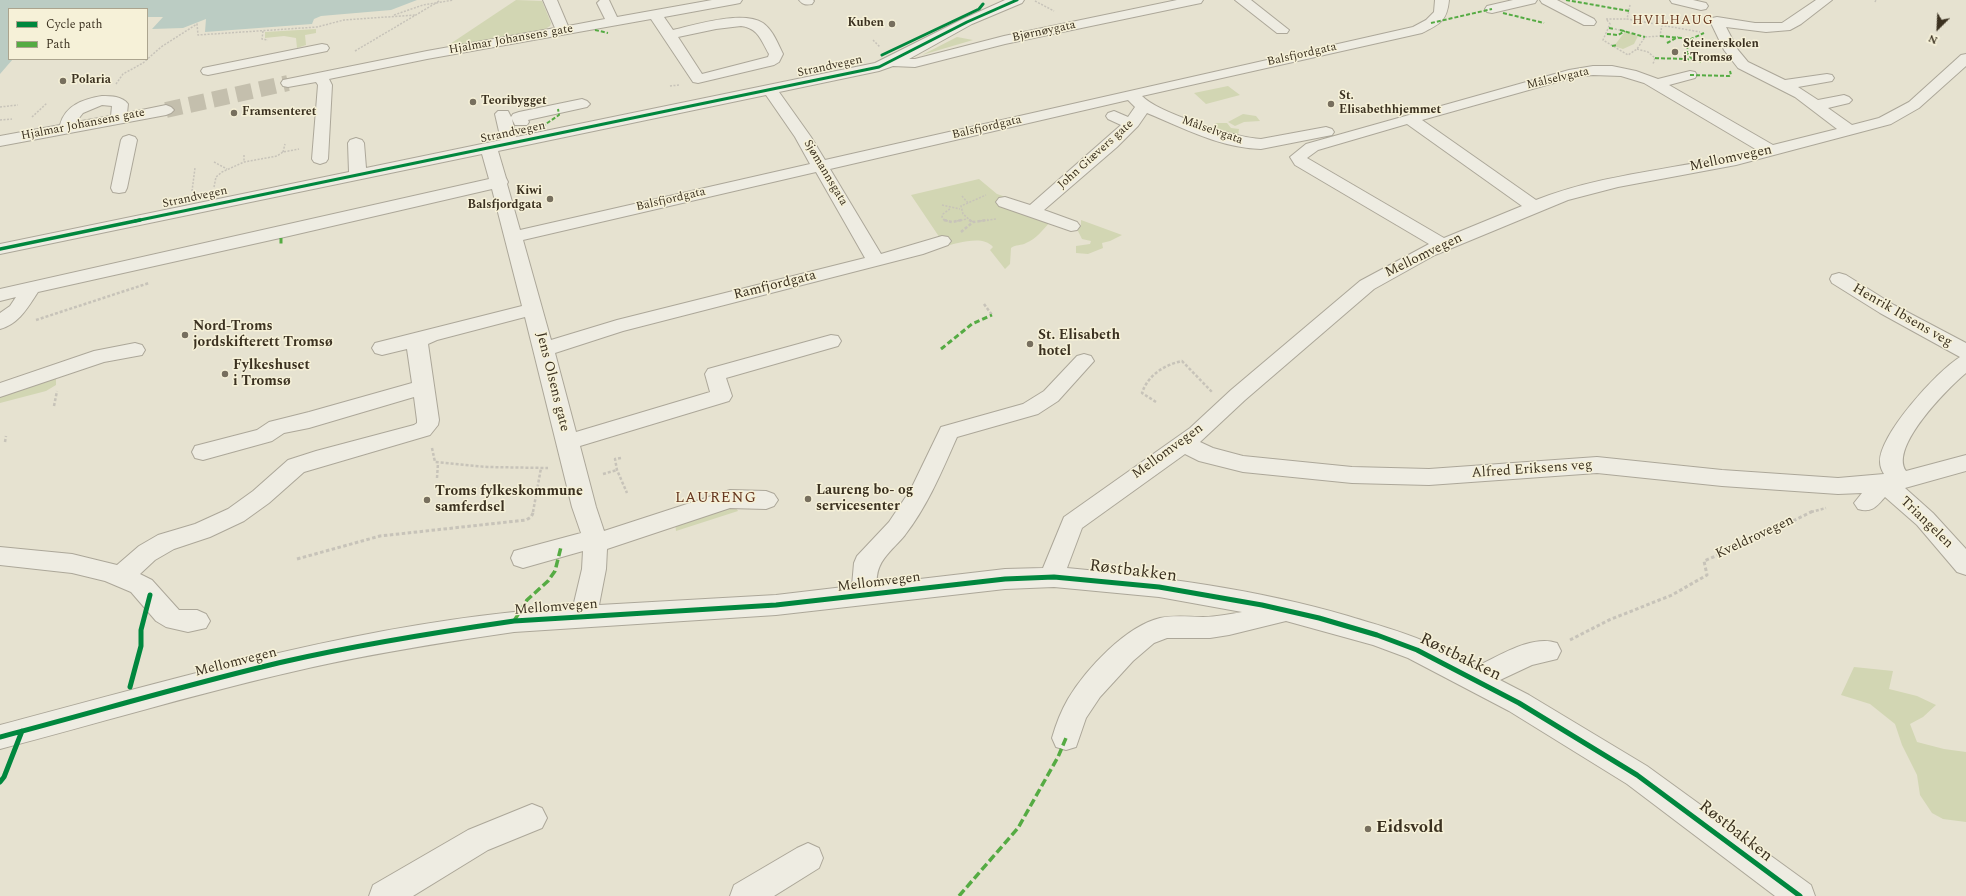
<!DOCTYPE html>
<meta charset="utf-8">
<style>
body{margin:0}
#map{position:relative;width:1966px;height:896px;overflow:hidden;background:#e6e2d0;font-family:Spectral,serif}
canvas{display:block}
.legend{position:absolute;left:8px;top:8px;width:140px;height:52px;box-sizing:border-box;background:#f6f1d8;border:1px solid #aba48e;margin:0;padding:5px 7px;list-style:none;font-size:12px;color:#3b3120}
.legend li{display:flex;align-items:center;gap:8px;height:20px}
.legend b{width:20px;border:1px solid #aba48e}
.north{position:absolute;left:1918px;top:8px;width:40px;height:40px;-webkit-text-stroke:3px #f6f1d8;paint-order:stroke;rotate:204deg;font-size:11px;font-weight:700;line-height:16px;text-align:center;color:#3b3120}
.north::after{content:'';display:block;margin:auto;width:14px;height:18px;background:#3b3120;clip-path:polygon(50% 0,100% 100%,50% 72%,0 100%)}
</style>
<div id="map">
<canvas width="1966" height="896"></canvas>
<ul class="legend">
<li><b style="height:5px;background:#00873e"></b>Cycle path</li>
<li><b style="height:5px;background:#55ab43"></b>Path</li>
</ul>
<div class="north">N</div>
</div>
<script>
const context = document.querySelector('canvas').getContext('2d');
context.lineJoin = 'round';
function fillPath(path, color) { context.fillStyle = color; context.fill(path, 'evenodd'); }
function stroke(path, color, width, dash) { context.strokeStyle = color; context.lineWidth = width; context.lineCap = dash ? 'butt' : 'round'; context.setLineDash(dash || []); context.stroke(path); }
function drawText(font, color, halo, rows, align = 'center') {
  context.font = font + ' Spectral,serif'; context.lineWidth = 3; context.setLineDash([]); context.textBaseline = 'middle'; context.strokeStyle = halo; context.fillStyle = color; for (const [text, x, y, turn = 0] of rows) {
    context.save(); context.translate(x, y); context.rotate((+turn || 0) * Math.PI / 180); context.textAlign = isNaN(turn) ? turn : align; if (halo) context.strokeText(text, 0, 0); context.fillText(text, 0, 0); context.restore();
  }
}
const green = new Path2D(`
 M 516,0 L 542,1 L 551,23 L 550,26 L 542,31 L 451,47 L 447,46 Z
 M 316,29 L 316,33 L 305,35 L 306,45 L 297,48 L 296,38 L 284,36 L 265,38 L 265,32 Z
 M 1628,32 L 1638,36 L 1634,44 L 1623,49 L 1614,46 L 1624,33 Z
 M 957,37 L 973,40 L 922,55 L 955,38 Z
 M 1228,86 L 1240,95 L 1206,104 L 1194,93 Z
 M 1243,114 L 1256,116 L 1260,121 L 1244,122 L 1235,126 L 1228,122 Z
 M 1217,123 L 1227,123 L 1231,128 L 1239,129 L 1238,136 L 1213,128 L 1213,125 Z
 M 979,179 L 997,194 L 1009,198 L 1050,222 C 1043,230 1036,239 1026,243 C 1021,246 1016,244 1011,248 L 1010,264 L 1005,269 L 990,250 L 993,247 C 982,234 957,244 941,247 L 944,244 L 911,195 Z
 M 1081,220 L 1122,235 L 1110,241 L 1102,243 L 1103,248 L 1088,254 L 1076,253 L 1076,246 L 1090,244 L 1091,241 L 1082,239 L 1077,229 L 1081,226 Z
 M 56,377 L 56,385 L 46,391 L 0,403 L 0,394 Z
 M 729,506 L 736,508 L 738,511 L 676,531 L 675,522 Z
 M 1854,667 L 1893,671 L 1889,689 L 1917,696 L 1936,705 L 1923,717 L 1910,724 L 1917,742 L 1944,749 L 1966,752 L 1966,822 L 1943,819 L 1932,813 L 1920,795 L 1917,775 L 1902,745 L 1895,724 L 1870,704 L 1841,695 Z`);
const water = new Path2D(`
 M 0,0 L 417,0 L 391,10 L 321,16 L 314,19 L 312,24 L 205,32 L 206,19 L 183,28 L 152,29 L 163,17 L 147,17 L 147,9 L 9,9 L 9,59 L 13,59 L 0,74 Z`);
const minorTunnel = new Path2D(`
 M 166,110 L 288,83`);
const pathFar2 = new Path2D(`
 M 1035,1 L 1054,11
 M 1875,2 L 1876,0
 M 1630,5 L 1627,19 L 1700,32
 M 394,15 L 423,5 L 436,3 L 440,0
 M 1606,19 L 1627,19
 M 1607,20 L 1610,24 L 1603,40 L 1628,55 L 1637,49 L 1645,37 L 1660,36 L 1662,25
 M 1615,29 L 1620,30
 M 263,31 L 262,39 L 268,40
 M 873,40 L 880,47
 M 1637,49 L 1648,52 L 1655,58 L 1653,64
 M 355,51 L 436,3 L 453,0
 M 116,84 L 123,74 L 143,63 L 161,47 L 197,24 L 198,35 L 317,27 L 344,20 L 415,15
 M 670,86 L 679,85
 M 0,107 L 18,105
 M 32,117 L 47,103
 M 0,120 L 12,119
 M 283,152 L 285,144
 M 244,155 L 244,162
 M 214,162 L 227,169
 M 214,187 L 216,177 L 222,172 L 244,162 L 277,156 L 283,152 L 299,149
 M 192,191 L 195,168
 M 962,196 L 968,203
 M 942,205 L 960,209
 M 948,221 L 944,220 L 942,217 L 943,214 L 951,208
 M 957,221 L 967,219
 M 971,221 L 963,214 L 961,206 L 986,195
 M 980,221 L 996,219`);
const pathFar1 = new Path2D(`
 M 944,220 L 952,222 L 962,220
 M 969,220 L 973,222
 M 961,232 L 973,222 L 988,220
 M 984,304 L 992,315
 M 36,320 L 149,283
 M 1156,402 L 1142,393 C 1148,375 1164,365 1182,361 L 1212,392
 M 54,406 L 57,391
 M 5,442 L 6,436
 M 432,448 L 435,462 L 487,467 L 548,468
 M 621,458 L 615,459 L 617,470 L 627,493
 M 603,474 L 617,470
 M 437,478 L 438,463
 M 533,512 L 541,468
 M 1811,512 L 1826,508`);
const path = new Path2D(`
 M 297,559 L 380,536 L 526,520 L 531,517 L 534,511
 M 1570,640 L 1609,620 L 1672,595 L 1707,575 L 1704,561 L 1769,533 L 1813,511`);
const minor = new Path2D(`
 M 543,0 L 557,0 L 568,26 L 605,19 L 597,3 L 600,0 L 609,0 L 617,17 L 712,0 L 742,0 L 740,3 L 735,4 L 664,17 L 673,30 C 695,25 742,10 763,23 C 773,30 778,44 783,54 L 779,62 L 774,65 L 698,83 L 693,82 L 651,19 L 427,59 L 329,79 L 332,85 L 328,159 L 326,162 L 320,164 L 314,162 L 312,159 L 318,85 L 316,82 L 288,87 L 283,86 L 281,83 L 283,80 L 427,51 L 555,28 ZM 741,26 C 758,28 761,40 769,54 L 768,57 L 702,74 L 678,37 L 716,29 Z
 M 799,0 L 813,0 L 814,1 L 812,4 C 806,5 803,5 799,0 Z
 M 1005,0 L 1024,0 L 1022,3 L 972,24 L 909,59 L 915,59 L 1004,36 L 1177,0 L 1203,0 L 1201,3 L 1196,4 L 1005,44 L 915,67 L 893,66 L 879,71 L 779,92 L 811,137 L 825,160 L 1413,27 L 1426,20 L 1434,12 L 1435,0 L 1449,0 C 1447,21 1440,24 1422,33 L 1142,96 C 1158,113 1237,138 1261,139 L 1326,127 L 1332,129 L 1334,132 L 1332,135 L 1261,149 C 1221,148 1183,128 1147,113 L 1138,126 L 1117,147 L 1044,210 L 1077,222 L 1080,226 L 1077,230 L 1071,231 L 999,206 L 996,202 L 999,198 L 1005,197 L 1030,205 L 1121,125 L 1108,119 L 1106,116 L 1108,113 L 1114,111 L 1128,117 L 1135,107 L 1128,100 L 830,169 L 881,254 L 942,236 L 948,237 L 951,241 L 948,245 L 923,254 L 623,331 L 555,353 L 576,432 L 710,392 L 705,374 L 708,369 L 831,335 L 838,336 L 841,341 L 838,346 L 726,378 L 732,396 L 729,401 L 580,446 L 596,507 L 604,531 L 730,490 L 766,491 L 774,494 L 778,500 L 774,506 L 766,509 L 730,508 L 607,549 L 606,569 L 599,605 L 776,595 L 852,586 L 854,563 L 857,556 L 889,522 L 911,489 L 941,427 L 1023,404 L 1044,391 L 1077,356 L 1084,354 L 1091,356 L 1094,361 L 1058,401 L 1038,414 L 957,437 C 942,471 928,505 905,535 C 892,551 875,561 877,584 L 1005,569 L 1043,568 L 1064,517 L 1190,428 L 1231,390 L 1360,281 L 1429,244 L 1295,165 L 1290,157 L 1306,144 L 1569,70 L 1593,66 L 1612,66 L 1636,71 L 1658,79 L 1690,71 L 1695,72 L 1697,75 L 1695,78 L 1669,85 L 1773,145 L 1837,129 L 1795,97 L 1738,68 L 1724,50 L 1710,21 L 1712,18 L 1717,17 L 1755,23 L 1782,23 L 1816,0 L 1832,0 L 1801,24 L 1790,30 L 1766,32 L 1726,27 L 1738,50 L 1748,62 L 1785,80 L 1827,74 L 1832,75 L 1834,78 L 1832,81 L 1798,87 L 1818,100 L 1844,95 L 1849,97 L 1852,100 L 1849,103 L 1828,108 L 1852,125 L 1879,118 L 1909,102 L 1961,55 L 1966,54 L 1966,66 L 1919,108 L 1891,124 L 1736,165 L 1618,187 L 1568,200 L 1435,255 L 1374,289 L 1245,400 L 1200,442 L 1213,448 L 1243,456 L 1352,467 L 1429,469 L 1597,457 L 1722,470 L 1838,478 L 1884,474 C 1882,471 1880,466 1880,462 C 1879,435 1937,371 1960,357 L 1880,313 L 1832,283 L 1830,279 L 1832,275 L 1839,273 L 1846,275 L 1894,305 L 1966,343 L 1966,373 C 1948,388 1889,447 1906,471 L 1966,455 L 1966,471 L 1905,488 L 1933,513 L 1966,549 L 1966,575 L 1957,572 L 1917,525 L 1885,497 C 1876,507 1872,513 1858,509 L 1854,503 L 1862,493 L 1838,494 L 1722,486 L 1597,473 L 1429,485 L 1352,483 L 1243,472 L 1199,461 L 1185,454 L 1082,528 L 1067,568 C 1162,577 1256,589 1348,616 C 1374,624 1401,631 1426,642 C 1443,649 1459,659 1475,667 C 1498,657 1531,634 1557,643 L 1561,651 L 1557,659 L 1532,665 L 1500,680 L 1529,695 L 1647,766 L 1811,885 L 1815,896 L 1775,896 L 1627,784 L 1509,711 L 1408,658 L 1373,645 L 1286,621 L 1229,635 L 1210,638 L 1167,638 L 1154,643 L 1133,661 L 1100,697 L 1086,718 L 1076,747 L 1066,750 L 1056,747 L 1052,738 C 1056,724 1061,711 1068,699 C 1086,669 1126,626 1160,618 C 1174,615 1189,617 1203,617 C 1216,617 1229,614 1242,612 L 1159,597 L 1054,587 L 1005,589 L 776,615 L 514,632 C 438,643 362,655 287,673 C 191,695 96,724 0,749 L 0,725 C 189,675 377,619 573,607 L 582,569 L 583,551 L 523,568 L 514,565 L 511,558 L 514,551 L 581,533 L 572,507 L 525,317 L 437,340 L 428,344 L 439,420 L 438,425 L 430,435 L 304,472 L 269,503 L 244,521 L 210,537 L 174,549 L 155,560 L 140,574 L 152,580 L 179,610 L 197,610 L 206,614 L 210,621 L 206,628 L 188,632 L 166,627 L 156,621 L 131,592 L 105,581 L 72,573 L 0,565 L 0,547 L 72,554 L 117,565 L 139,546 L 158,535 L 195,524 L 228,509 L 253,491 L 288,460 L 316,451 L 414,425 L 417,423 L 417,420 L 414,397 L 309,428 L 284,433 L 272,441 L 203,460 L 195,458 L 192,452 L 195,446 L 257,430 L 269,422 L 309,412 L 412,383 L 407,349 L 382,355 L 375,353 L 372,348 L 375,343 L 522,306 L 492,189 L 289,236 L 38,292 C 28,307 19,324 0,329 L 0,313 L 10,306 L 16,297 L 0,301 L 0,289 L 489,179 L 482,154 L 0,254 L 0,244 L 349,172 L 348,143 L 350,140 L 356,138 L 362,140 L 364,143 L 366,168 L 501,140 L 495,114 L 498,111 L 508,111 L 511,117 L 513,114 L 519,112 L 582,99 L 587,101 L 590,104 L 587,107 L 528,120 L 529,122 L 527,125 L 515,125 L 512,119 L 516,137 L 875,63 L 963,19 ZM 1593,75 L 1621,76 L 1644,83 L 1757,150 C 1684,169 1607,172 1536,200 L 1422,120 L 1575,77 ZM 766,95 L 795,137 L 810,164 L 520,230 L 507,184 L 508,182 L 506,178 L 498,151 ZM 1407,124 L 1522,206 L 1444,238 L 1307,158 L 1318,150 ZM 816,172 L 865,258 L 617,320 L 551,340 L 523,240 Z
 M 1235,0 L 1251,0 L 1289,30 L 1287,33 L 1277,33 Z
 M 1513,0 L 1537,0 L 1535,3 L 1492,13 L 1487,12 L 1485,9 L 1487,6 Z
 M 1540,0 L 1557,0 L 1594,19 L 1596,22 L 1594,25 L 1584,25 L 1542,3 Z
 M 1670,0 L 1693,0 L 1706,3 L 1708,6 L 1706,9 L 1701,10 L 1672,3 Z
 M 322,44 L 327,45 L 329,48 L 327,51 L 208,75 L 203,74 L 201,71 L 203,68 L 208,67 Z
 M 102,96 C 111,96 122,96 128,104 L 127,113 L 166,105 L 171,107 L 174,110 L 171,113 L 166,115 L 0,146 L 0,136 L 60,125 C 65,105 84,99 102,96 ZM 102,105 L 112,106 L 111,116 L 76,122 L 83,113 Z
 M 129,135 L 135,137 L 137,140 L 127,188 L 125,192 L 119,193 L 113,192 L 111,188 L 121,140 L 123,137 Z
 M 135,343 L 142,345 L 145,350 L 142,355 L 104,362 L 0,397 L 0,383 L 94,351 Z
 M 532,804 L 542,808 L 547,818 L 542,828 L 488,850 L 413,896 L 369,896 L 373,885 L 468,830 Z
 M 808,843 L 819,848 L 823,858 L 819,868 L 774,896 L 730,896 L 734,885 L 797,848 Z`);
const quietFar2 = new Path2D(`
 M 1566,0 L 1629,11
 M 1503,13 L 1544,23
 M 1431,23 L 1492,9
 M 1609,28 L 1615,29
 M 595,30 L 608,33
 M 1620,30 L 1645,37
 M 1607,34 L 1618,35 L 1625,31
 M 1660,36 L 1691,39 L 1704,33
 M 1688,39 L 1687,53 L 1693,60 L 1701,62
 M 1667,43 L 1678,37
 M 1612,46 L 1617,45
 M 1655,58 C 1668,59 1681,58 1693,60
 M 1690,75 L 1729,76 L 1731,75 L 1730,71
 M 537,130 L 559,115 L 558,109`);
const quietFar1 = new Path2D(`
 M 281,238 L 281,245
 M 941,349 L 972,324 L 992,315`);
const quiet = new Path2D(`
 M 514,621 L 527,600 L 548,581 L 555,571 L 561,547
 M 959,896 L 1018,828 L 1058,757 L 1066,738`);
const cyclewayFar2 = new Path2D(`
 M 882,55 L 979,9 L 983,4
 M 135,221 L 879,67 L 967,22 L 1017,0`);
const cyclewayFar1 = new Path2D(`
 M 0,249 L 140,220`);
const cycleway = new Path2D(`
 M 130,687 L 141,646 L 141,630 L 150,595
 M 0,737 C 96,712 191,683 287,661 C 362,644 438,632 514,621 L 776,605 L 1005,579 L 1054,577 L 1159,587 L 1262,605 L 1319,618 L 1377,635 L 1417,650 L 1519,703 L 1637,775 L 1800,896
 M 0,782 L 4,777 L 22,731`);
const markers = [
 [892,24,4,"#776f5e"],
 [1675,52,4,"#776f5e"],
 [63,81,4,"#776f5e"],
 [473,102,4,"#776f5e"],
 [1331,104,4,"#776f5e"],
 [234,113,4,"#776f5e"],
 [550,199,4,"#776f5e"],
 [185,335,4,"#776f5e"],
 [1030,344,4,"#776f5e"],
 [225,374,4,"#776f5e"],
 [808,499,4,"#776f5e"],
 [427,500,4,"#776f5e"],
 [1368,829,4,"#776f5e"]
];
const farPoinames = [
 ["Kuben",884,24,"right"],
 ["Steinerskolen",1683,45],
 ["i Tromsø",1683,59],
 ["Polaria",71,81],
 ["St.",1339,97],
 ["Elisabethhjemmet",1339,111],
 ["Teoribygget",481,102],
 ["Framsenteret",242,113],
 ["Kiwi",542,192,"right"],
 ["Balsfjordgata",542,206,"right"]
];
const farStreetnames = [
 ["Bjørnøygata",1044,32,-12],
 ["Hjalmar Johansens gate",511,40,-10],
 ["Balsfjordgata",1302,55,-13],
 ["Strandvegen",830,67,-12],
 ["Målselvgata",1558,79,-13],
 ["Hjalmar Johansens gate",83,125,-11],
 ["Balsfjordgata",987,128,-13],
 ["Målselvgata",1212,131,19],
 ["Strandvegen",513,133,-12],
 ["John Giævers gate",1096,155,-42],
 ["Sjømannsgata",825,173,59],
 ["Strandvegen",195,198,-12],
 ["Balsfjordgata",671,200,-13]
];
const farNeighbourhoodnames = [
 ["HVILHAUG",1673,21]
];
const streetNames = [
 ["Mellomvegen",1731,159,-12],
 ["Mellomvegen",1424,256,-26],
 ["Ramfjordgata",775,286,-14],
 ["Henrik Ibsens veg",1902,316,30],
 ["Jens Olsens gate",552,382,76],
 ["Mellomvegen",1168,452,-36],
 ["Alfred Eriksens veg",1532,470,-4],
 ["Triangelen",1926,523,44],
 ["Kveldrovegen",1755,538,-25],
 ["Mellomvegen",879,583,-7],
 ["Mellomvegen",556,608,-4],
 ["Mellomvegen",236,663,-14]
];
const poiNames = [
 ["Nord-Troms",193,327],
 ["jordskifterett Tromsø",193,343],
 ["St. Elisabeth",1038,336],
 ["hotel",1038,352],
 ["Fylkeshuset",233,366],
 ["i Tromsø",233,382],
 ["Laureng bo- og",816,491],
 ["servicesenter",816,507],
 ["Troms fylkeskommune",435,492],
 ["samferdsel",435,508]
];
const neighbourhoodNames = [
 ["LAURENG",716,499]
];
const nearStreetnames = [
 ["Røstbakken",1133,572,7],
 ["Røstbakken",1460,658,26],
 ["Røstbakken",1735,832,38]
];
const nearPoinames = [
 ["Eidsvold",1376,829]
];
fillPath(green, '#d2d6b3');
fillPath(water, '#bbccc3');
stroke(minorTunnel, '#c4bfad', 16, [16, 8]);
stroke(minor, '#aca799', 2);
stroke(pathFar2, '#c7c3b9', 1.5, [2, 1.5]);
stroke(pathFar1, '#c7c3b9', 2.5, [3, 2]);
stroke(path, '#c7c3b9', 3, [3.5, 2.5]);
fillPath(minor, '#eeece2');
stroke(quietFar2, '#55ab43', 2, [4, 2]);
stroke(quietFar1, '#55ab43', 3, [5.5, 3]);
stroke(quiet, '#55ab43', 3.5, [8, 3.5]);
stroke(cyclewayFar2, '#00873e', 3);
stroke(cyclewayFar1, '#00873e', 3.5);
stroke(cycleway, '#00873e', 5);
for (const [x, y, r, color] of markers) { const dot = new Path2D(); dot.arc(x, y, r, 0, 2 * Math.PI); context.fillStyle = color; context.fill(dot); stroke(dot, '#f6f1d8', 1.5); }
drawText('bold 12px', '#3b3120', '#f6f1d8', farPoinames, 'left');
drawText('12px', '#3b3120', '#f6f1d8', farStreetnames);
context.letterSpacing = '1px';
drawText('13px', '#683820', '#f6f1d8', farNeighbourhoodnames);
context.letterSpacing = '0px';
drawText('14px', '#3b3120', '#f6f1d8', streetNames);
drawText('bold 14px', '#3b3120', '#f6f1d8', poiNames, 'left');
context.letterSpacing = '1px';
drawText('15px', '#683820', '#f6f1d8', neighbourhoodNames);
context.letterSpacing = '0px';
drawText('17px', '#3b3120', '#f6f1d8', nearStreetnames);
drawText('bold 17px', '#3b3120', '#f6f1d8', nearPoinames, 'left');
</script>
